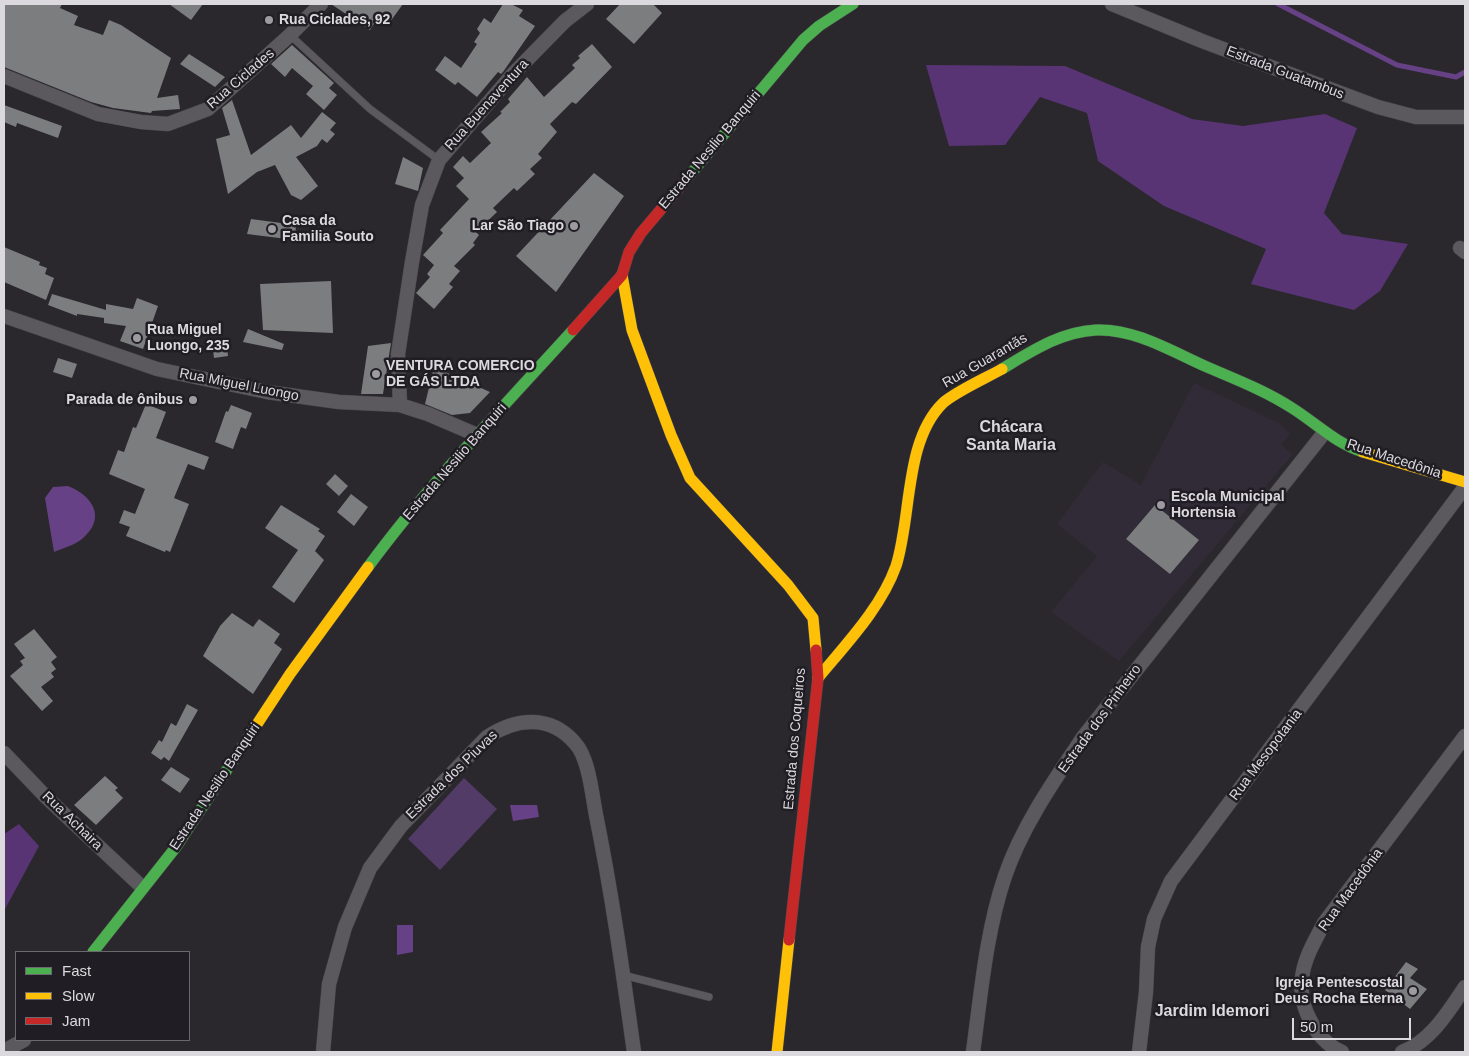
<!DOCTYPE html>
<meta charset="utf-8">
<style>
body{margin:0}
#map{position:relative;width:1469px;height:1056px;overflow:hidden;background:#2a282c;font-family:Arial,sans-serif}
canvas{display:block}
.frame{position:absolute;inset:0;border:5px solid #dcd9de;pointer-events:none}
.legend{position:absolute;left:15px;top:951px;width:175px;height:90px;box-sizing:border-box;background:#201d24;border:1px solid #6b686e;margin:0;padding:6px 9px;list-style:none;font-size:15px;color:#dcd9de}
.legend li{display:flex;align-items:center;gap:10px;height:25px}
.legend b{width:25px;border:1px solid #6b686e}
.scale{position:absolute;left:1292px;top:1018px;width:119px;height:22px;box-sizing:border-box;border:2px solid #dcd9de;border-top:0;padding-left:6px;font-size:15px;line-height:18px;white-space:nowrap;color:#dcd9de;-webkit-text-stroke:4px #201d24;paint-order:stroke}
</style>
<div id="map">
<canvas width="1469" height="1056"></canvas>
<div class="frame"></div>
<ul class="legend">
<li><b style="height:6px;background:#4caf50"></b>Fast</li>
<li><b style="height:6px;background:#ffc107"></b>Slow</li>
<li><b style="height:6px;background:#c62828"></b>Jam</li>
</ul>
<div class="scale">50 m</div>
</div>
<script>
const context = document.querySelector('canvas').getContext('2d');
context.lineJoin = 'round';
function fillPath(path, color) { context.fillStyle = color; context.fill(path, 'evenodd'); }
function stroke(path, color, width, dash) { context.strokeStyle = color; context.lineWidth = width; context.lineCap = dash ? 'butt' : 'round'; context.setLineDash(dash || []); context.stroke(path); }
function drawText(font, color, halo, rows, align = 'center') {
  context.font = font + ' Arial,sans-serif'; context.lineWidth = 5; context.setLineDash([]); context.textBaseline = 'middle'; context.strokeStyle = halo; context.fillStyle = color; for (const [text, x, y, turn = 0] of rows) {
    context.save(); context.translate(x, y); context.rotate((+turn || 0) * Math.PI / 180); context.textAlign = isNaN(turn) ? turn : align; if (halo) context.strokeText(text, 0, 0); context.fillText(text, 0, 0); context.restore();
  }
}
const built = new Path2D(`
 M 1194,383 L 1279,423 L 1290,434 L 1281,445 L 1293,454 L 1119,661 L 1051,612 L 1097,556 L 1057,524 L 1103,462 L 1141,485 Z`);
const green = new Path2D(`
 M 464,778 L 497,809 L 440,870 L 408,839 Z`);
const forest = new Path2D(`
 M 926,65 L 1065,66 L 1192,119 L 1243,126 L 1325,114 L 1357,128 L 1324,213 L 1342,234 L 1408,244 L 1380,291 L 1354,310 L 1251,284 L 1266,249 L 1164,206 L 1098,161 L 1087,113 L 1040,97 L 1005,145 L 949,146 Z
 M 19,824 L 39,846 L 4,911 L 4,834 Z`);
const water = new Path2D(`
 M 68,486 C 93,496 107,518 82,539 C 75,545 63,548 54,552 L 45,498 L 53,487 Z
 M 510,805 L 537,805 L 539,817 L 513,821 Z
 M 397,925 L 413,925 L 413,952 L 397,955 Z`);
const stream = new Path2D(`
 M 1278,4 L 1397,65 L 1456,77 L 1465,72`);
const building = new Path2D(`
 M 4,4 L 62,4 L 60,8 L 78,16 L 74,25 L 103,35 L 109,20 L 121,25 L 171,58 L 157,98 L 178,95 L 180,109 L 152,111 L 151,113 L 113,108 L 91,102 L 4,67 Z
 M 169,4 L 203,4 L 191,20 Z
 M 331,4 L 403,4 L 387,26 L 377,19 L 370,30 Z
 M 503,4 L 511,4 L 523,10 L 519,16 L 535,26 L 503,72 L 501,74 L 498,72 L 477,97 L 458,82 L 455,85 L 435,70 L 445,56 L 461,68 L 477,44 L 474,42 L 480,33 L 477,29 L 484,18 L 491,23 Z
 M 620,4 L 653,4 L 662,13 L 634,44 L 606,19 Z
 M 592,44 L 612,67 L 576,104 L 572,102 L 550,124 L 557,132 L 538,154 L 542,158 L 530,169 L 535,174 L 517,191 L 514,188 L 493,208 L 497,212 L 476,232 L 479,235 L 473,243 L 475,245 L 454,266 L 460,271 L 449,284 L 453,287 L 434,309 L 416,293 L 430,277 L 427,274 L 434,265 L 423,255 L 443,233 L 440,230 L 469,199 L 456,186 L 464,178 L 453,167 L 463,156 L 470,163 L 491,143 L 481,132 L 502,113 L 500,112 L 510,102 L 508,99 L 527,77 L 544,97 L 575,68 L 572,65 L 580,58 L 578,56 Z
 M 292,45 L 334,83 L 329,88 L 337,95 L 324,110 L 306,94 L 313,86 L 292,68 L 285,77 L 271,64 Z
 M 189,54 L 225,77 L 215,87 L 180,64 Z
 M 232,100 L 251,155 L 291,125 L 301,138 L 322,112 L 336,123 L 330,130 L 335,134 L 327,143 L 322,139 L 317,146 L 296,157 L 318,186 L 301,200 L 291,195 L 275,165 L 257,172 L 228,194 L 216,139 L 230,135 L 222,108 Z
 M 4,105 L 62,126 L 58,138 L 17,123 L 16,127 L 4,122 Z
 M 403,157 L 423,168 L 418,191 L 395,184 Z
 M 594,173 L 624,196 L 556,292 L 516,256 Z
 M 251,219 L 296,225 L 295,240 L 247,234 Z
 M 4,247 L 40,262 L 39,265 L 47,268 L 45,274 L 54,278 L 46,300 L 4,282 L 4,284 Z
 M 331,281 L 333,333 L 263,330 L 260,284 Z
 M 52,294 L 106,310 L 106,304 L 133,309 L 137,298 L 158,306 L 143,349 L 120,341 L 126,326 L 104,323 L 104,318 L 77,314 L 77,316 L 48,305 Z
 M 248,329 L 284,344 L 282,350 L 243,342 Z
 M 226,340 L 228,356 L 214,358 L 212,342 Z
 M 391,343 L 383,394 L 361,394 L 368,346 Z
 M 58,358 L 77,364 L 72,378 L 53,372 Z
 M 434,367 L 490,392 L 470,413 L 452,415 L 425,404 Z
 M 146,404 L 166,412 L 156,438 L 209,457 L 204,470 L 188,464 L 174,498 L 189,504 L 170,552 L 166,550 L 165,552 L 126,536 L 130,527 L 119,523 L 124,510 L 135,514 L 145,489 L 109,474 L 118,450 L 124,452 L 133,427 L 136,428 Z
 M 231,405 L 252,413 L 246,429 L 241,427 L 233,449 L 215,442 L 226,411 L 228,412 Z
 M 335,474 L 348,486 L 339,496 L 326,484 Z
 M 351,494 L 368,507 L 354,526 L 337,512 Z
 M 281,505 L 320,529 L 318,531 L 325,536 L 315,551 L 324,560 L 294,603 L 272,587 L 298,550 L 265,528 Z
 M 1155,505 L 1199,540 L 1170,574 L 1126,539 Z
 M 232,613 L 253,627 L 259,619 L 280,634 L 274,643 L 282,649 L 253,694 L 203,656 L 220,626 Z
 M 34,629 L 57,657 L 51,662 L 56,669 L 51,673 L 54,677 L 41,687 L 53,701 L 42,711 L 10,676 L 23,665 L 20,661 L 25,658 L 14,644 Z
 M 187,704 L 198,710 L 169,761 L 164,757 L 161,760 L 151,753 L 159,740 L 162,742 L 171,723 L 176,726 Z
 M 171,767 L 190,779 L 180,793 L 161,780 Z
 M 105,776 L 118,788 L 115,790 L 123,798 L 96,825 L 74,805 Z
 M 1406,962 L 1418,969 L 1410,978 L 1427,989 L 1410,1009 L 1385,990 Z`);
const lane = new Path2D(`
 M 290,35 L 370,109 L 439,160
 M 623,975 L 709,997`);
const street = new Path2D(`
 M 1112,4 L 1202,41 L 1378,107 L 1416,117 L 1465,117
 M 4,76 L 98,114 L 141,122 L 168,124 L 208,109 L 290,35 L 321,4
 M 1460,248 L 1465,252
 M 4,316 L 157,369 L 267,392 L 339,402 L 400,405 L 428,414 L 477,435
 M 400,405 L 398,354 L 412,262 L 422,205 L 439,160 L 513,74 L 565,21 L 587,4
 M 4,753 L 46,797 L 142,887
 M 4,1051 L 24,1040
 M 323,1052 L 329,984 L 345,927 L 370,868 L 401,826 L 487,737 C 516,718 550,714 575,743 C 589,758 592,795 596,815 C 612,894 623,973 634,1052
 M 973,1052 C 981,994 986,932 1005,876 C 1022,826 1055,779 1084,736 L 1324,433
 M 1139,1052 L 1146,992 L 1148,947 L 1154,919 L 1171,881 L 1465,487
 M 1342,1052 C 1316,1041 1298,1006 1302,978 C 1304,958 1315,941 1324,923 L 1465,736
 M 1402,1052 C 1431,1041 1448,1012 1465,987`);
const fast = new Path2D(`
 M 684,182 L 803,40 L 819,26 L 853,4
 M 1002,369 C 1032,351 1060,332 1096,330 C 1134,328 1173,352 1207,367 C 1235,379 1266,391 1292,408 C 1316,423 1335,443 1363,452
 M 368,567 C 430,483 503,407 573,330
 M 93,952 L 176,847 L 244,744`);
const slow = new Path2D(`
 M 622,275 L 632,330 L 671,435 L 690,478 L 788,585 L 813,618 L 816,650
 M 1363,452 L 1465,482
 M 818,678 C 846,644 881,608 896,566 C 912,516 904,441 943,403 C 955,392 986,378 1002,369
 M 244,744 L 290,674 L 368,567
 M 777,1052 L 789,940`);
const jam = new Path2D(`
 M 573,330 L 622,275 L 629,252 L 641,233 L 684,182
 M 789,940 L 818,678 L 816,650`);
const markers = [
 [269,20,5,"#9e9ba0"],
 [574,226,5,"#9e9ba0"],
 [272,229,5,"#9e9ba0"],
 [137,338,5,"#9e9ba0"],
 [376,374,5,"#9e9ba0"],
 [193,400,5,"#9e9ba0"],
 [1161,505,5,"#9e9ba0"],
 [1413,991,5,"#9e9ba0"]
];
const poiNames = [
 ["Rua Ciclades, 92",279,20],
 ["Casa da",282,221],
 ["Familia Souto",282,237],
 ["Lar São Tiago",564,226,"right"],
 ["Rua Miguel",147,330],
 ["Luongo, 235",147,346],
 ["VENTURA COMERCIO",386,366],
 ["DE GÁS LTDA",386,382],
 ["Parada de ônibus",183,400,"right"],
 ["Escola Municipal",1171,497],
 ["Hortensia",1171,513],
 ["Igreja Pentescostal",1403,983,"right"],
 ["Deus Rocha Eterna",1403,999,"right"]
];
const streetNames = [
 ["Estrada Guatambus",1285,73,21],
 ["Rua Ciclades",241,79,-41],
 ["Rua Buenaventura",487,105,-48],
 ["Estrada Nesilio Banquiri",710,150,-50],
 ["Rua Guarantãs",985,361,-30],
 ["Rua Miguel Luongo",239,385,11],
 ["Rua Macedônia",1394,459,18],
 ["Estrada Nesilio Banquiri",455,462,-49],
 ["Estrada dos Pinheiro",1100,719,-54],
 ["Estrada dos Coqueiros",795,739,-85],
 ["Rua Mesopotania",1266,755,-53],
 ["Estrada dos Piuvas",452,775,-44],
 ["Estrada Nesilio Banquiri",215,787,-56],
 ["Rua Achaira",72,821,44],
 ["Rua Macedônia",1351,890,-54]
];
const quarterNames = [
 ["Chácara",1011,428],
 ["Santa Maria",1011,446],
 ["Jardim Idemori",1212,1012]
];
fillPath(built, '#312b37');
fillPath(green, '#523b67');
fillPath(forest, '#583475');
fillPath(water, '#664185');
stroke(stream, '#664185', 5);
fillPath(building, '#7b7d7e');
stroke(lane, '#474549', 8);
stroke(street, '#474549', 15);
stroke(fast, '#474549', 12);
stroke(slow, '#474549', 12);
stroke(jam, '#474549', 12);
stroke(lane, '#5b595d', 7);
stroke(street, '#5b595d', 14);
stroke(fast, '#4caf50', 11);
stroke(slow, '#ffc107', 11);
stroke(jam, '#c62828', 11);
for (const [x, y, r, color] of markers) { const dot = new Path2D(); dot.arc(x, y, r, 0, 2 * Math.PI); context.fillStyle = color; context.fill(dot); stroke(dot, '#201d24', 2); }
drawText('bold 14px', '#dcd9de', '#201d24', poiNames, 'left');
drawText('14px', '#dcd9de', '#201d24', streetNames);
drawText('bold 16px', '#dcd9de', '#201d24', quarterNames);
</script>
